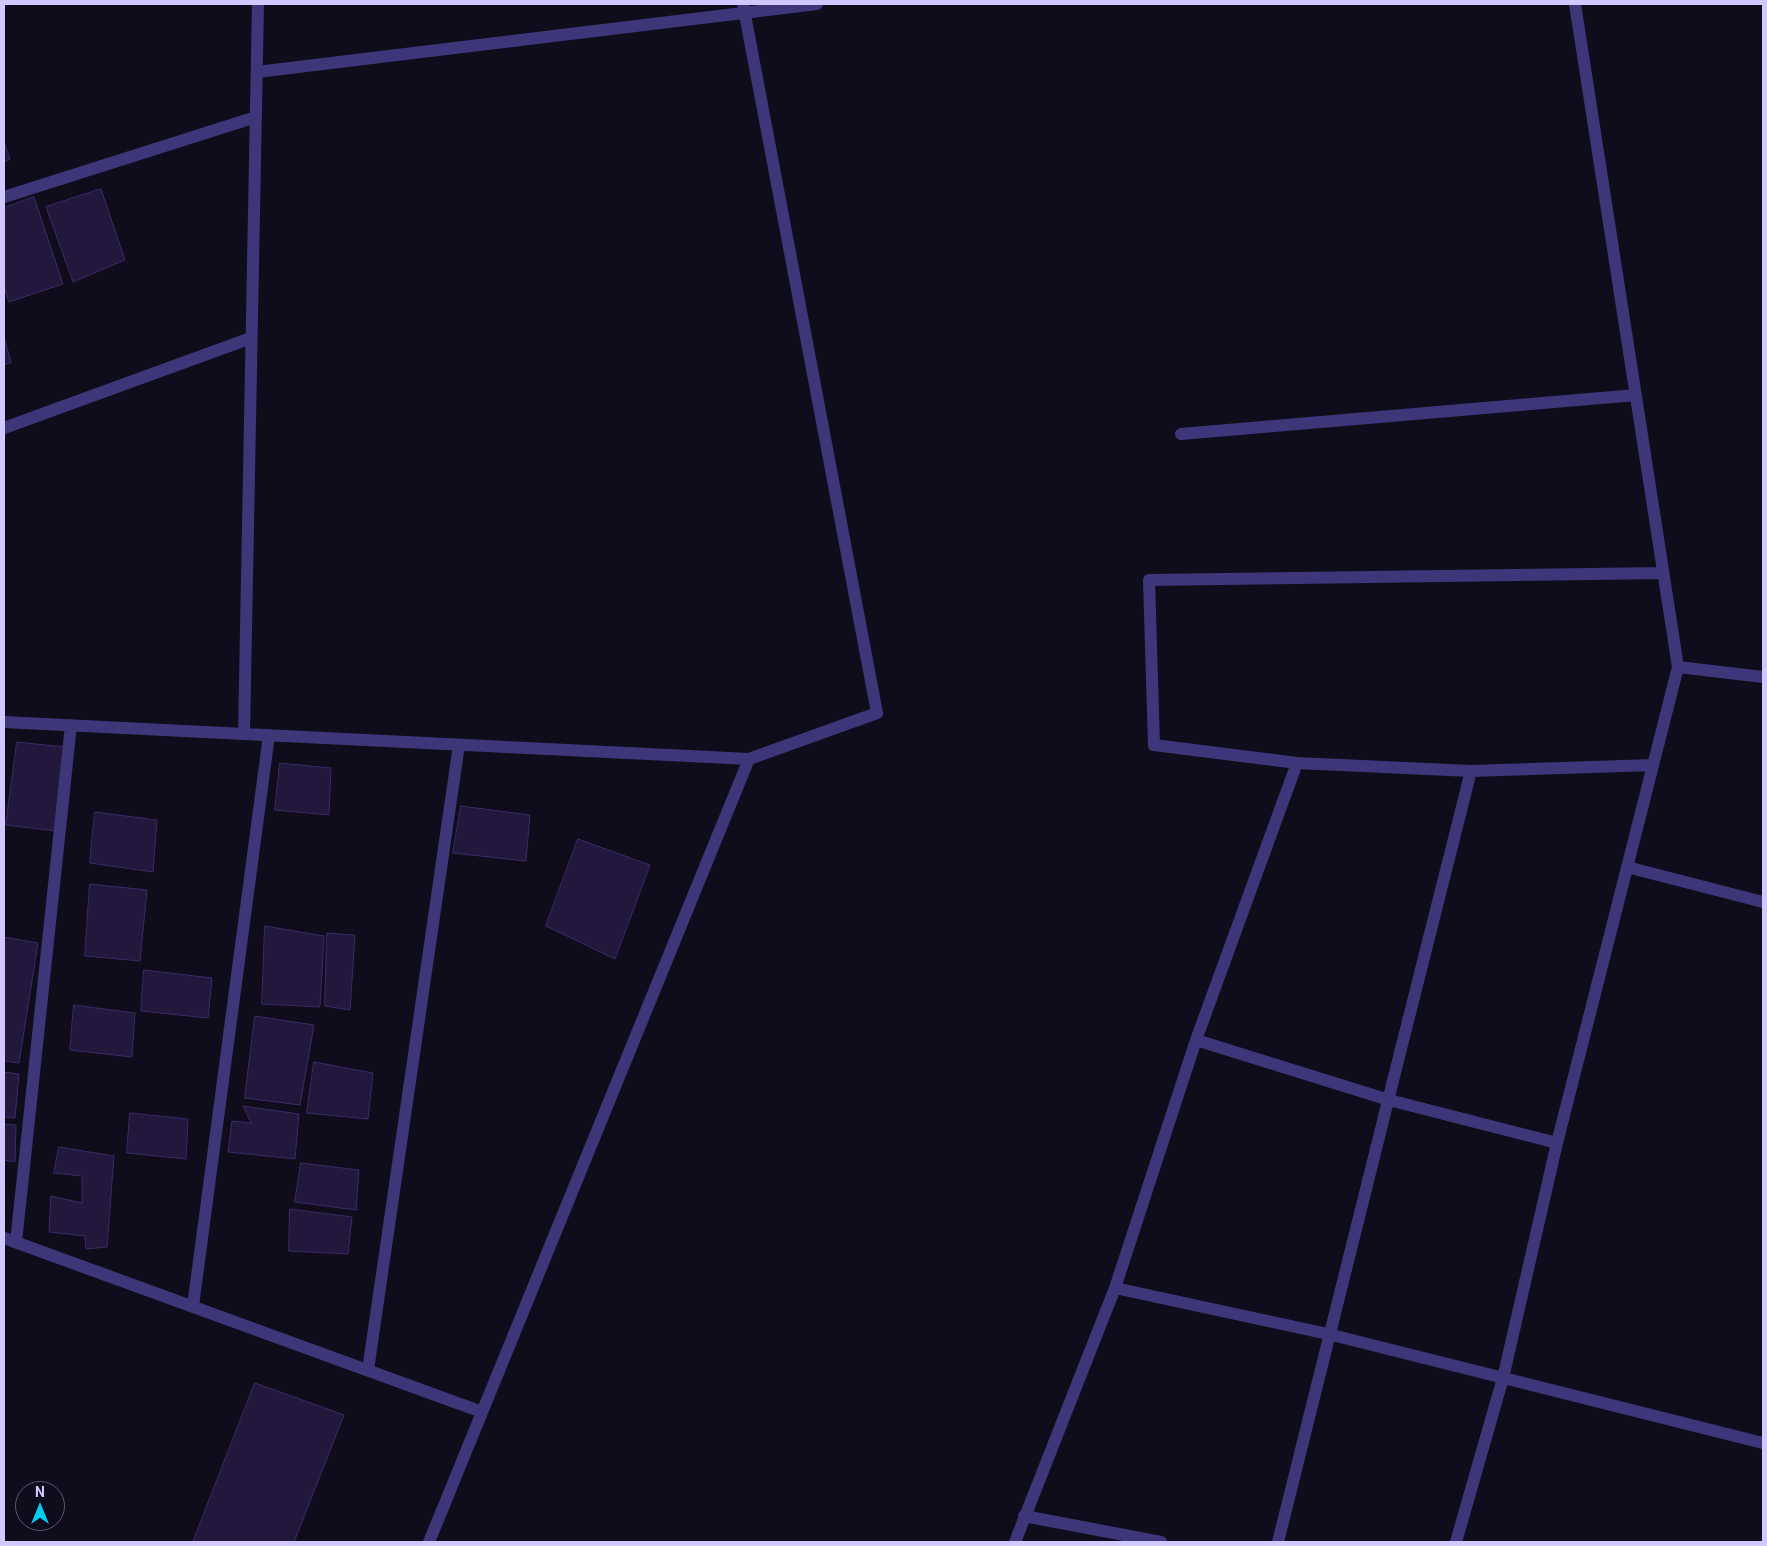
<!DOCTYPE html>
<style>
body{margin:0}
#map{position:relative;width:1767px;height:1546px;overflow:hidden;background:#0f0c1c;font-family:Roboto,sans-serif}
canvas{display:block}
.frame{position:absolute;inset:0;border:5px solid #d0c8fe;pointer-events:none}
.north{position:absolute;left:15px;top:1481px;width:50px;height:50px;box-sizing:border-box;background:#0f0c1c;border:1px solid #5c5776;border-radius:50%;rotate:0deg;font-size:14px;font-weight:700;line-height:20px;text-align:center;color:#d0c8fe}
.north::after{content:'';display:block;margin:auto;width:18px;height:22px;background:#05cbec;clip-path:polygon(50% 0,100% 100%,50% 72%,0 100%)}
</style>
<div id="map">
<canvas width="1767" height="1546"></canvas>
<div class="frame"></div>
<div class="north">N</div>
</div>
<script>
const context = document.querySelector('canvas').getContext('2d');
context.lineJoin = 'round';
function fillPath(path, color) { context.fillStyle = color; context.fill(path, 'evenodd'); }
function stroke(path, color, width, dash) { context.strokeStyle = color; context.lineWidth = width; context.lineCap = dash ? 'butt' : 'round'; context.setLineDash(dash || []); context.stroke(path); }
const building = new Path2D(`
 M 4,142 L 10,159 L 4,162 Z
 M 101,189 L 125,260 L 73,282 L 46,207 Z
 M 34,197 L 63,284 L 9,302 L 4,287 L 4,208 Z
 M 4,337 L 11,362 L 4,365 Z
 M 17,742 L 64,747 L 56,831 L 6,825 Z
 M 280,763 L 331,768 L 329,815 L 275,810 Z
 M 461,806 L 530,815 L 526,861 L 453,853 Z
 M 95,812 L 157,820 L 153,872 L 90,863 Z
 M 578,839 L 650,865 L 615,959 L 546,926 Z
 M 90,884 L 147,890 L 140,961 L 85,956 Z
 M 265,926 L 324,936 L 320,1007 L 262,1004 Z
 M 327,933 L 355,935 L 350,1010 L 325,1006 Z
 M 4,937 L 38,943 L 19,1063 L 4,1061 Z
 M 144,970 L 212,978 L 208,1018 L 141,1011 Z
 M 74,1005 L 135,1013 L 132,1057 L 70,1050 Z
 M 255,1016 L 314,1025 L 300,1105 L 245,1098 Z
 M 314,1062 L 373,1073 L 368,1119 L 307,1113 Z
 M 4,1072 L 19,1074 L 15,1118 L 4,1117 Z
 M 243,1106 L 299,1114 L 295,1159 L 228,1152 L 232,1121 L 251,1123 Z
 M 130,1113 L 188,1119 L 186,1159 L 127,1153 Z
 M 4,1124 L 16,1125 L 15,1162 L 4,1160 Z
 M 59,1147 L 114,1156 L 107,1247 L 86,1249 L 85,1236 L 49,1232 L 51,1196 L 82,1203 L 82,1176 L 54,1173 Z
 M 301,1163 L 359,1170 L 356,1210 L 295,1202 Z
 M 290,1209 L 352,1217 L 348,1254 L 289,1251 Z
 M 255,1383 L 344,1415 L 294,1542 L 193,1542 Z`);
const minor = new Path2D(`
 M 743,4 L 877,713 L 749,759
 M 257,72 L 817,4
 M 4,197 L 256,117
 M 4,428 L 251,338
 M 1181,434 L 1636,395
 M 1678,667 L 1763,677
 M 4,722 L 244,734 L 258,4
 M 244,734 L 749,759 L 429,1542
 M 1297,763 L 1471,771
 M 1627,867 L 1763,902
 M 1196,1040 L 1389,1100 L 1557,1143
 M 4,1238 L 482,1412
 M 16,1242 L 71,725
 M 1115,1288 L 1328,1334 L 1763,1443
 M 193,1306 L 269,735
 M 368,1370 L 459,745
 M 1024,1516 L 1161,1542
 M 1015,1542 L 1115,1288 L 1196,1040 L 1297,763 L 1154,745 L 1149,580 L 1663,573
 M 1278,1542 C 1340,1285 1407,1028 1471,771 L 1653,765
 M 1456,1542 L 1503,1378 L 1557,1143 L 1678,667 L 1575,4`);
fillPath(building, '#21183c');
stroke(building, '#3a2b68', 1);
stroke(minor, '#3d377a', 12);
</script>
